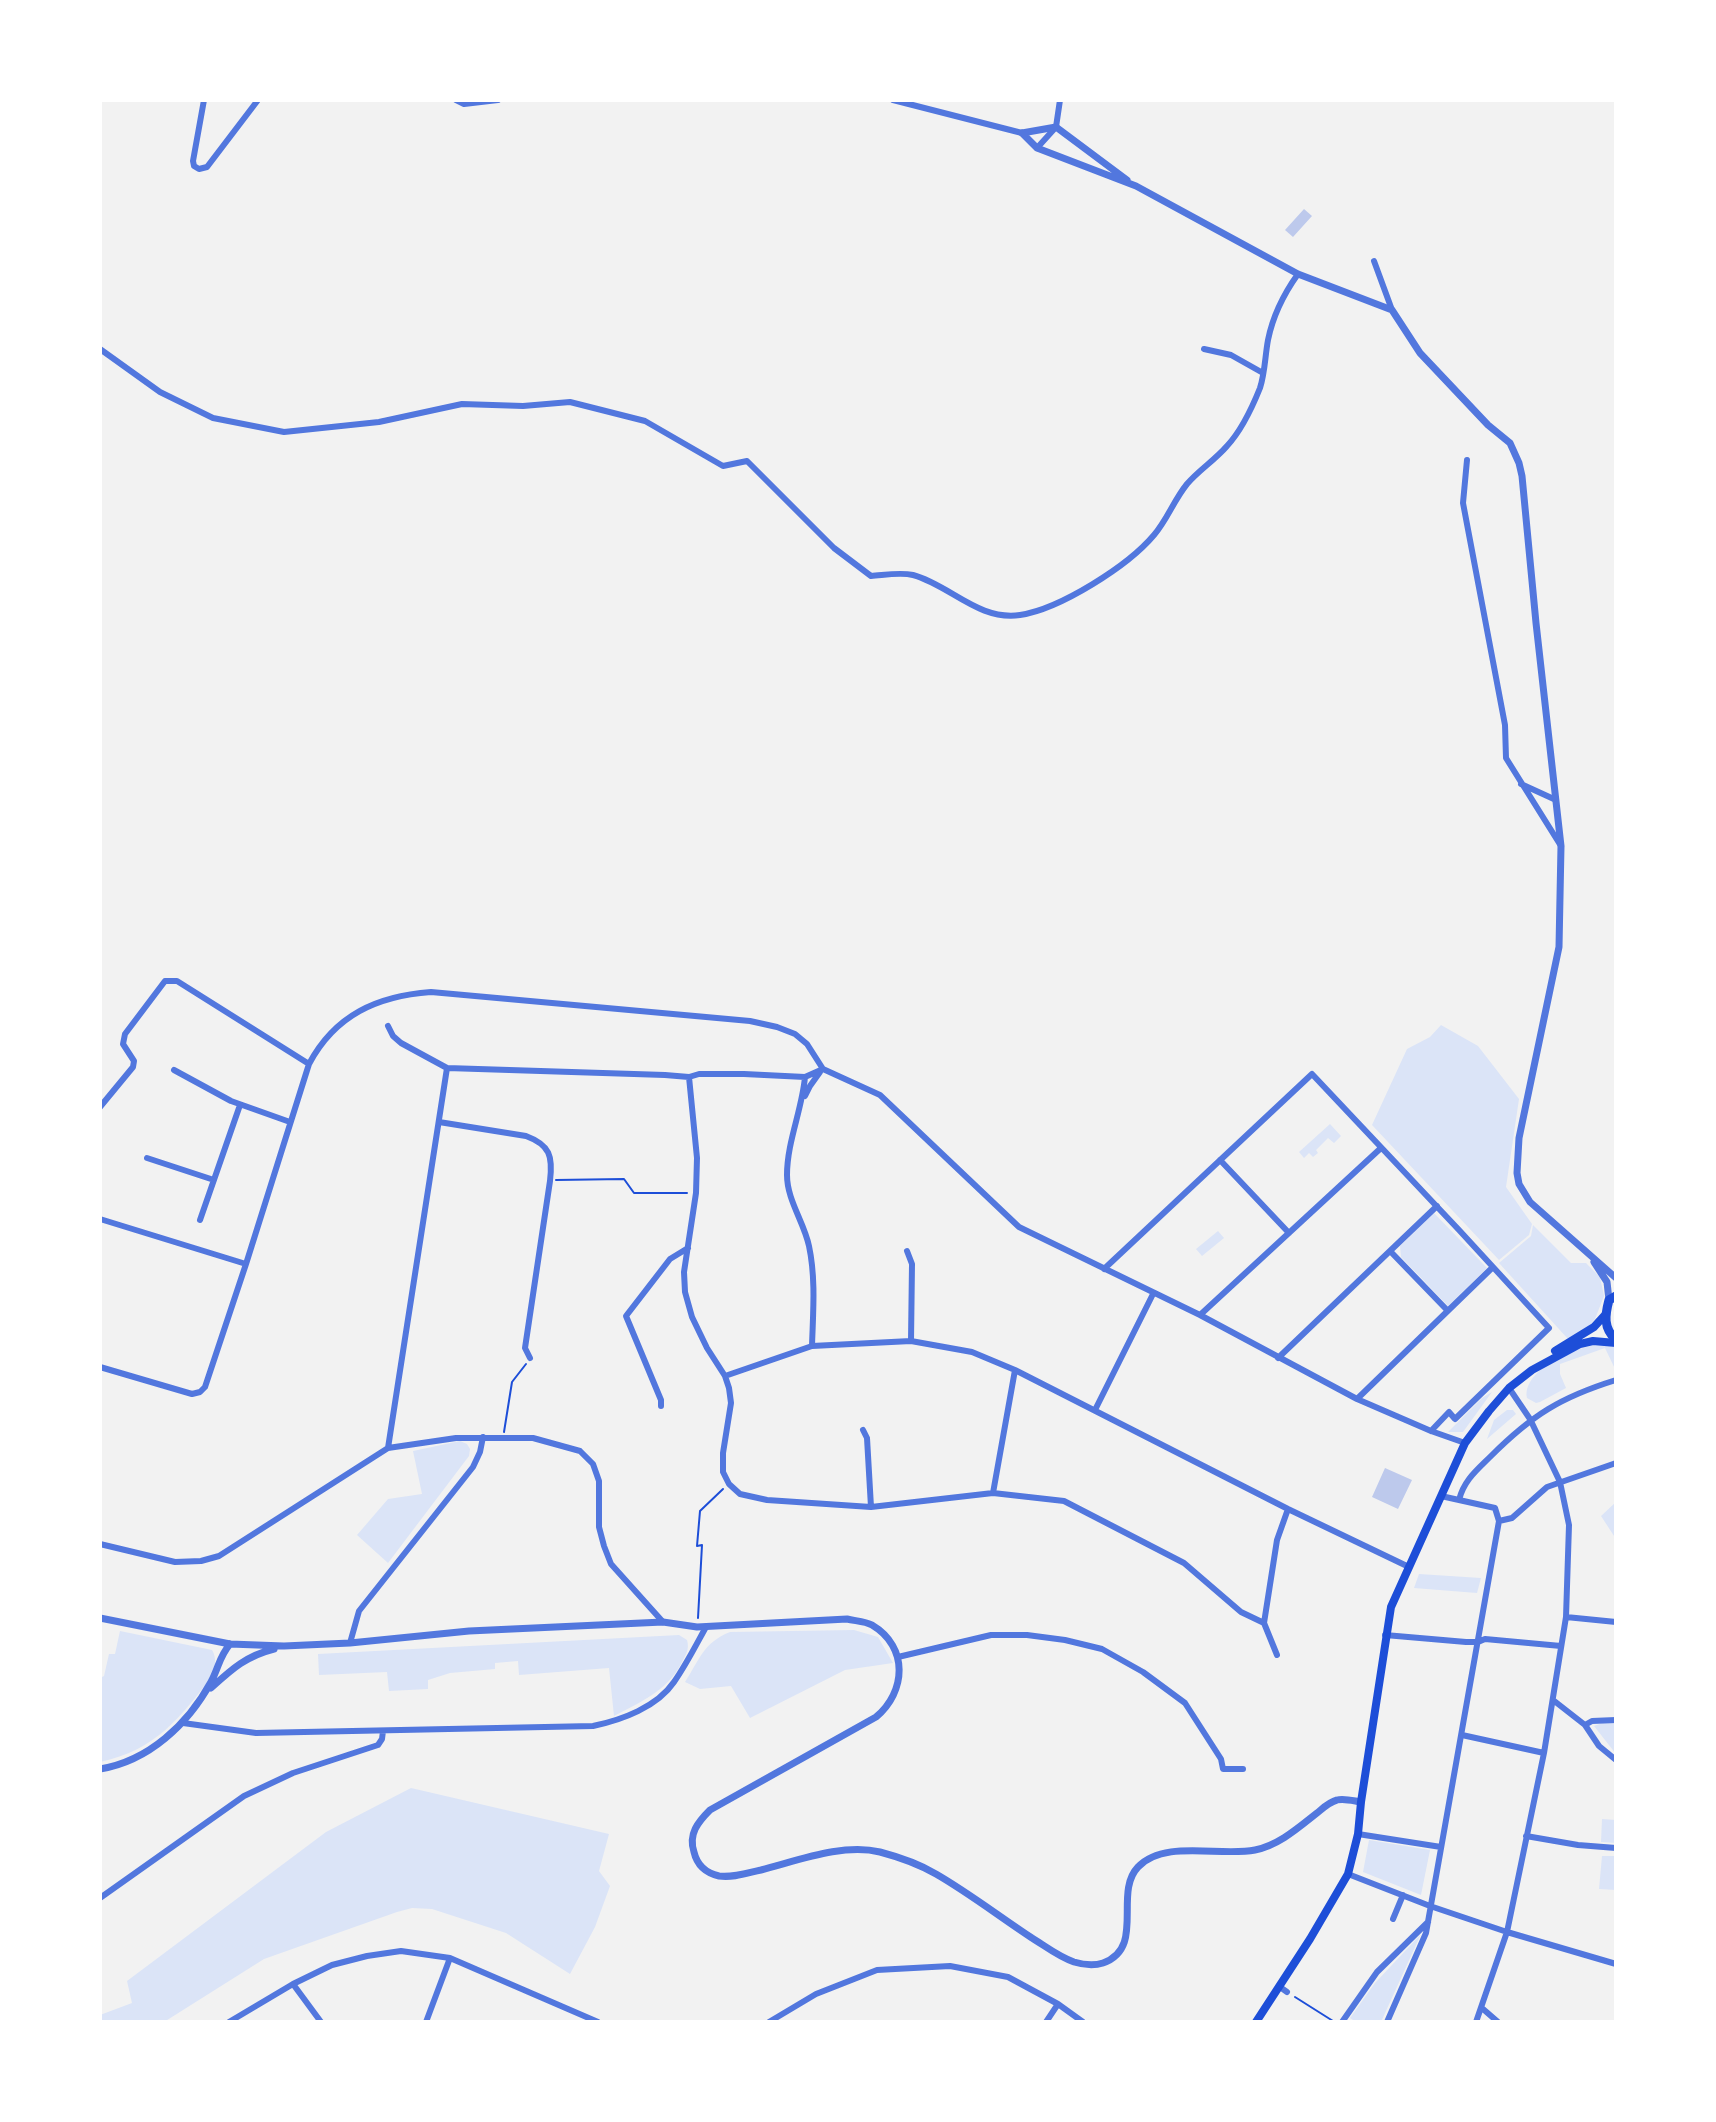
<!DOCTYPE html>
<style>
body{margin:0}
#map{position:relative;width:1716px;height:2122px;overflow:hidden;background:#f2f2f2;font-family:"IBM Plex Sans",sans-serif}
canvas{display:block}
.frame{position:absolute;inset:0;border:102px solid #fff;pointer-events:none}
</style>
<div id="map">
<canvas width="1716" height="2122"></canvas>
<div class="frame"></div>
</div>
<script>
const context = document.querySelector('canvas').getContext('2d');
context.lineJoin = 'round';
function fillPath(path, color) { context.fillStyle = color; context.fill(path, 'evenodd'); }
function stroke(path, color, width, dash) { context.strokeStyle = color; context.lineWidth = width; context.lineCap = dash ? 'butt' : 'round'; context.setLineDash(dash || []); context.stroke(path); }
const green = new Path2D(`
 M 1441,1025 L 1478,1046 L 1519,1099 L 1506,1187 L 1532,1224 L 1529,1235 L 1499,1260 L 1372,1125 L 1407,1049 L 1430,1037 Z
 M 1330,1124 L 1341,1136 L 1334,1143 L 1328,1138 L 1316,1150 L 1318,1153 L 1313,1157 L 1309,1153 L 1304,1158 L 1299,1152 Z
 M 1434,1213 L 1487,1268 L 1448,1306 L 1401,1257 L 1400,1246 Z
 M 1533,1225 L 1571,1263 L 1586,1263 L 1600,1277 L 1604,1296 L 1595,1319 L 1588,1327 L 1568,1339 L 1499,1263 L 1531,1236 Z
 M 1218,1231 L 1224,1238 L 1202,1256 L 1196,1249 Z
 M 1601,1344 L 1616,1347 L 1616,1371 L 1605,1348 L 1560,1364 L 1560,1374 L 1566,1388 L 1540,1402 L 1536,1403 L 1527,1398 C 1522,1369 1578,1346 1601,1344 Z
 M 1492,1392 L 1463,1432 L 1448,1432 L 1482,1398 Z
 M 1507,1410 L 1513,1410 L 1516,1414 L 1487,1439 L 1494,1420 Z
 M 460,1441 L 467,1444 L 470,1449 L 469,1456 L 388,1563 L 357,1535 L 388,1499 L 422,1494 L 413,1451 Z
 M 1616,1502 L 1616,1539 L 1601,1516 Z
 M 1419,1574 L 1481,1578 L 1477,1593 L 1414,1588 Z
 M 854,1630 L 878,1637 L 893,1663 L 845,1670 L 750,1718 L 731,1686 L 700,1689 L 685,1682 C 700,1659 703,1643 730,1632 Z
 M 120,1631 L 212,1650 C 217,1658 215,1667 213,1675 C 180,1718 156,1750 100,1762 L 100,1678 L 104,1676 L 109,1654 L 115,1654 Z
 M 679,1635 L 687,1640 C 690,1650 685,1656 681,1664 C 666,1692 640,1702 614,1716 L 609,1668 L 519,1675 L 518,1661 L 495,1663 L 495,1669 L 450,1673 L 428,1680 L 428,1689 L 389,1691 L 387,1672 L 319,1675 L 318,1654 Z
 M 1605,1722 L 1616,1722 L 1616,1754 L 1594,1726 Z
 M 411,1788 L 609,1834 L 599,1871 L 610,1886 L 595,1927 L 570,1974 L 506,1933 L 432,1909 L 412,1908 L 397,1912 L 264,1959 L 164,2022 L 100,2022 L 100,2015 L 132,2003 L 127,1981 L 326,1832 Z
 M 1602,1819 L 1616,1820 L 1616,1843 L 1601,1842 Z
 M 1369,1840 L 1430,1850 L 1421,1895 L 1363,1872 Z
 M 1602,1856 L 1616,1856 L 1616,1890 L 1599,1889 Z
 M 1421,1934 L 1381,2022 L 1356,2022 L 1350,2018 L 1375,1983 Z`);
const building = new Path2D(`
 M 1304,209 L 1312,216 L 1293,237 L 1285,230 Z
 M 1385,1468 L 1412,1480 L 1398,1509 L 1372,1497 Z`);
const path = new Path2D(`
 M 556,1180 L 624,1179 L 634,1193 L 687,1193
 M 504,1432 L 512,1382 L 526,1364
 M 698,1618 L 702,1545 L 697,1546 L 700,1511 L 723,1489
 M 1295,1997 L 1333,2021`);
const minor = new Path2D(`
 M 204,100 L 193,161 L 194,166 L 199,169 L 207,167 L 258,100
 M 456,100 L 464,104 L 498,100
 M 893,100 L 1022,133
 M 1037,148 L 1056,127 L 1060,100
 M 1374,261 L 1392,310
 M 100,349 L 160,392 L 213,418 L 284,432 L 379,422 L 462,404 L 523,406 L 570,402 L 645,421 L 723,466 L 747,461 L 834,548 L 871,576 C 885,575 900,572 913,575 C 950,585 978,621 1020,615 C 1060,609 1128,566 1154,535 C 1167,520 1174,500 1187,484 C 1199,470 1215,460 1227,446 C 1241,431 1252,408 1260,388 C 1265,373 1265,356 1268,340 C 1273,315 1283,295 1298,274
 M 1204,349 L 1231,355 L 1263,373
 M 1467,460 L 1463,503 L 1505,725 L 1506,758 L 1561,846
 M 1521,784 L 1556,800
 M 388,1026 L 393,1036 L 401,1043 L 447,1068 L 665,1075 L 689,1077 L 699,1074 L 744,1074 L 805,1077 L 823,1069
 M 174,1070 L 231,1101 L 290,1122
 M 689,1077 L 697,1158 L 696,1193 L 684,1272 L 685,1292 L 692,1317 L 707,1348 L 725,1376 L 729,1388 L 731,1403 L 723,1453 L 723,1472 L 729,1484 L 740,1494 L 767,1500 L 871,1507 L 993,1493 L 1064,1501 L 1184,1563 L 1241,1612 L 1264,1623 L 1277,1655
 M 805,1077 C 802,1110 787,1142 787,1175 C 787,1200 804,1222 809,1246 C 816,1279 813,1313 812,1346
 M 805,1096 L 810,1086 L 820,1072
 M 100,1107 L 133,1067 L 134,1061 L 123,1044 L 125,1034 L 165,981 L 177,981 L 309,1064
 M 439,1122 L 526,1136 C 550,1145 553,1156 550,1181 L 525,1348 L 530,1358
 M 147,1158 L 214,1180
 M 1220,1160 L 1289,1233
 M 100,1219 L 246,1264
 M 200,1220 L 240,1105
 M 907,1251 L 912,1264 L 911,1341
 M 1390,1251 L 1447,1310
 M 1104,1269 L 1312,1074 L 1459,1230 L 1549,1328 L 1455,1419 L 1449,1412 L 1431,1431
 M 1200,1315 L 1381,1148
 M 1278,1358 L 1437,1206
 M 100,1367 L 192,1394 L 200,1392 L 205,1387 L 246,1264 L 309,1064 C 335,1015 377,996 431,992 L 750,1021 L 777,1027 L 795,1034 L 807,1044 L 823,1069 L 880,1095 L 1019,1227 L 1200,1315 L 1357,1399 L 1431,1431 L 1465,1443
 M 725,1376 L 812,1346 L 911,1341 L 972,1352 L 1015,1370 L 1288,1509 L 1409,1567
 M 1357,1399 L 1493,1267
 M 661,1406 L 661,1400 L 626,1316 L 670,1259 L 688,1248
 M 1095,1410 L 1153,1294
 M 863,1430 L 867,1438 L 871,1507
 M 388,1448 L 447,1068
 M 993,1493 L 1015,1370
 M 1459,1500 C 1464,1480 1477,1470 1491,1456 C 1532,1415 1561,1397 1616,1380
 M 1499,1521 L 1512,1518 L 1547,1487 L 1616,1463
 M 100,1544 L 175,1562 L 201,1561 L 219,1556 L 388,1448 L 456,1438 L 533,1438 L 580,1451 L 593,1464 L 599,1481 L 599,1527 L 604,1546 L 611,1564 L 663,1622
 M 1566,1617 L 1616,1622
 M 1264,1623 L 1277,1540 L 1288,1509
 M 1385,1635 L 1466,1642 L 1478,1642 L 1485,1639 L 1561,1646
 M 350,1643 L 359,1611 L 473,1467 L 480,1452 L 483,1437
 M 898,1657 L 991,1635 L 1027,1635 L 1065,1640 L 1102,1649 L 1143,1672 L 1185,1703 L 1221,1759 L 1223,1769 L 1243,1769
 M 1553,1700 L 1585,1725 L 1599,1746 L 1616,1760
 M 183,1723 L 256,1733 L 593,1726 C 622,1720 657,1707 674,1682 C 686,1665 696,1645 706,1627
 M 1585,1725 L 1592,1721 L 1616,1720
 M 1462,1735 L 1544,1753
 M 1358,1834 L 1441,1847
 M 1526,1836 L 1578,1845 L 1616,1848
 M 1348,1874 L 1430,1906 L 1507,1932 L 1616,1964
 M 100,1898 L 244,1796 L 293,1773 L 378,1745 L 382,1739 L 383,1731
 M 1393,1919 L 1403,1895
 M 293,1984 L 321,2022
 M 1280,1987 L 1287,1992
 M 1483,2009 L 1498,2022
 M 229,2022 L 293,1984 L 332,1965 L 367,1956 L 401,1951 L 450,1958 L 598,2022
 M 426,2022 L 450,1958
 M 769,2022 L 816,1994 L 877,1970 L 950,1966 L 1008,1977 L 1058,2004 L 1083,2022
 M 1046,2022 L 1058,2004
 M 1342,2022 L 1377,1972 L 1428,1922
 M 1387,2022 L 1426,1933 L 1499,1521 L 1495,1508 L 1441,1496
 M 1476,2022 L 1507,1932 L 1544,1753 L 1566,1617 L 1569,1525 L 1560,1482 L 1530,1419 L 1509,1388`);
const tertiary = new Path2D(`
 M 1022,133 L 1037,148 L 1136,186 L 1298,274 L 1392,310 L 1420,353 L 1488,425 L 1510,443 L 1519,463 L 1522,476 L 1536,623 L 1561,846 L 1559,947 L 1519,1138 L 1517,1173 L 1519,1184 L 1530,1202 L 1616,1278
 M 1022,133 L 1056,127 L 1127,180
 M 1594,1262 L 1607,1282 L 1609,1300
 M 100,1618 L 230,1644 L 284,1646 L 350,1643 L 469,1631 L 663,1622 L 697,1627 L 847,1619 C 855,1621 865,1621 872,1625 C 909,1647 906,1692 876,1717 L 710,1810 C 698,1822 688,1834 694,1852 C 697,1865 706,1873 719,1876 C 733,1878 747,1873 761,1870 C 797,1861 842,1843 880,1852 C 899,1857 919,1864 936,1874 C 969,1893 1000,1917 1032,1938 C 1045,1946 1059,1957 1074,1962 C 1084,1965 1094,1966 1103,1963 C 1146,1948 1113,1893 1138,1867 C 1164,1839 1220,1857 1255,1850 C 1279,1845 1298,1828 1317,1813 C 1322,1809 1329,1802 1337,1800 C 1344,1798 1354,1801 1361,1802
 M 211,1688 C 232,1669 246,1656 274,1649
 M 100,1769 C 149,1761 188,1724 211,1682 C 219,1667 219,1657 230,1644`);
const secondary = new Path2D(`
 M 1555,1351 L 1594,1327 L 1605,1315
 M 1256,2022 L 1310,1939 L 1348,1874 L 1358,1834 L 1361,1802 L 1391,1607 L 1465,1443 L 1489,1411 L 1509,1388 L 1532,1370 L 1580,1344 L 1593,1341 L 1616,1343`);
const trunk = new Path2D(`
 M 1616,1296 L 1609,1300 C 1605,1315 1603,1328 1616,1340`);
fillPath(green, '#dbe4f7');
fillPath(building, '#bdc9ec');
stroke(path, '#1d4ed8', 2);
stroke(minor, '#5277de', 6);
stroke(tertiary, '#5277de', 7);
stroke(secondary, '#1d4ed8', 8);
stroke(trunk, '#1d4ed8', 9);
</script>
